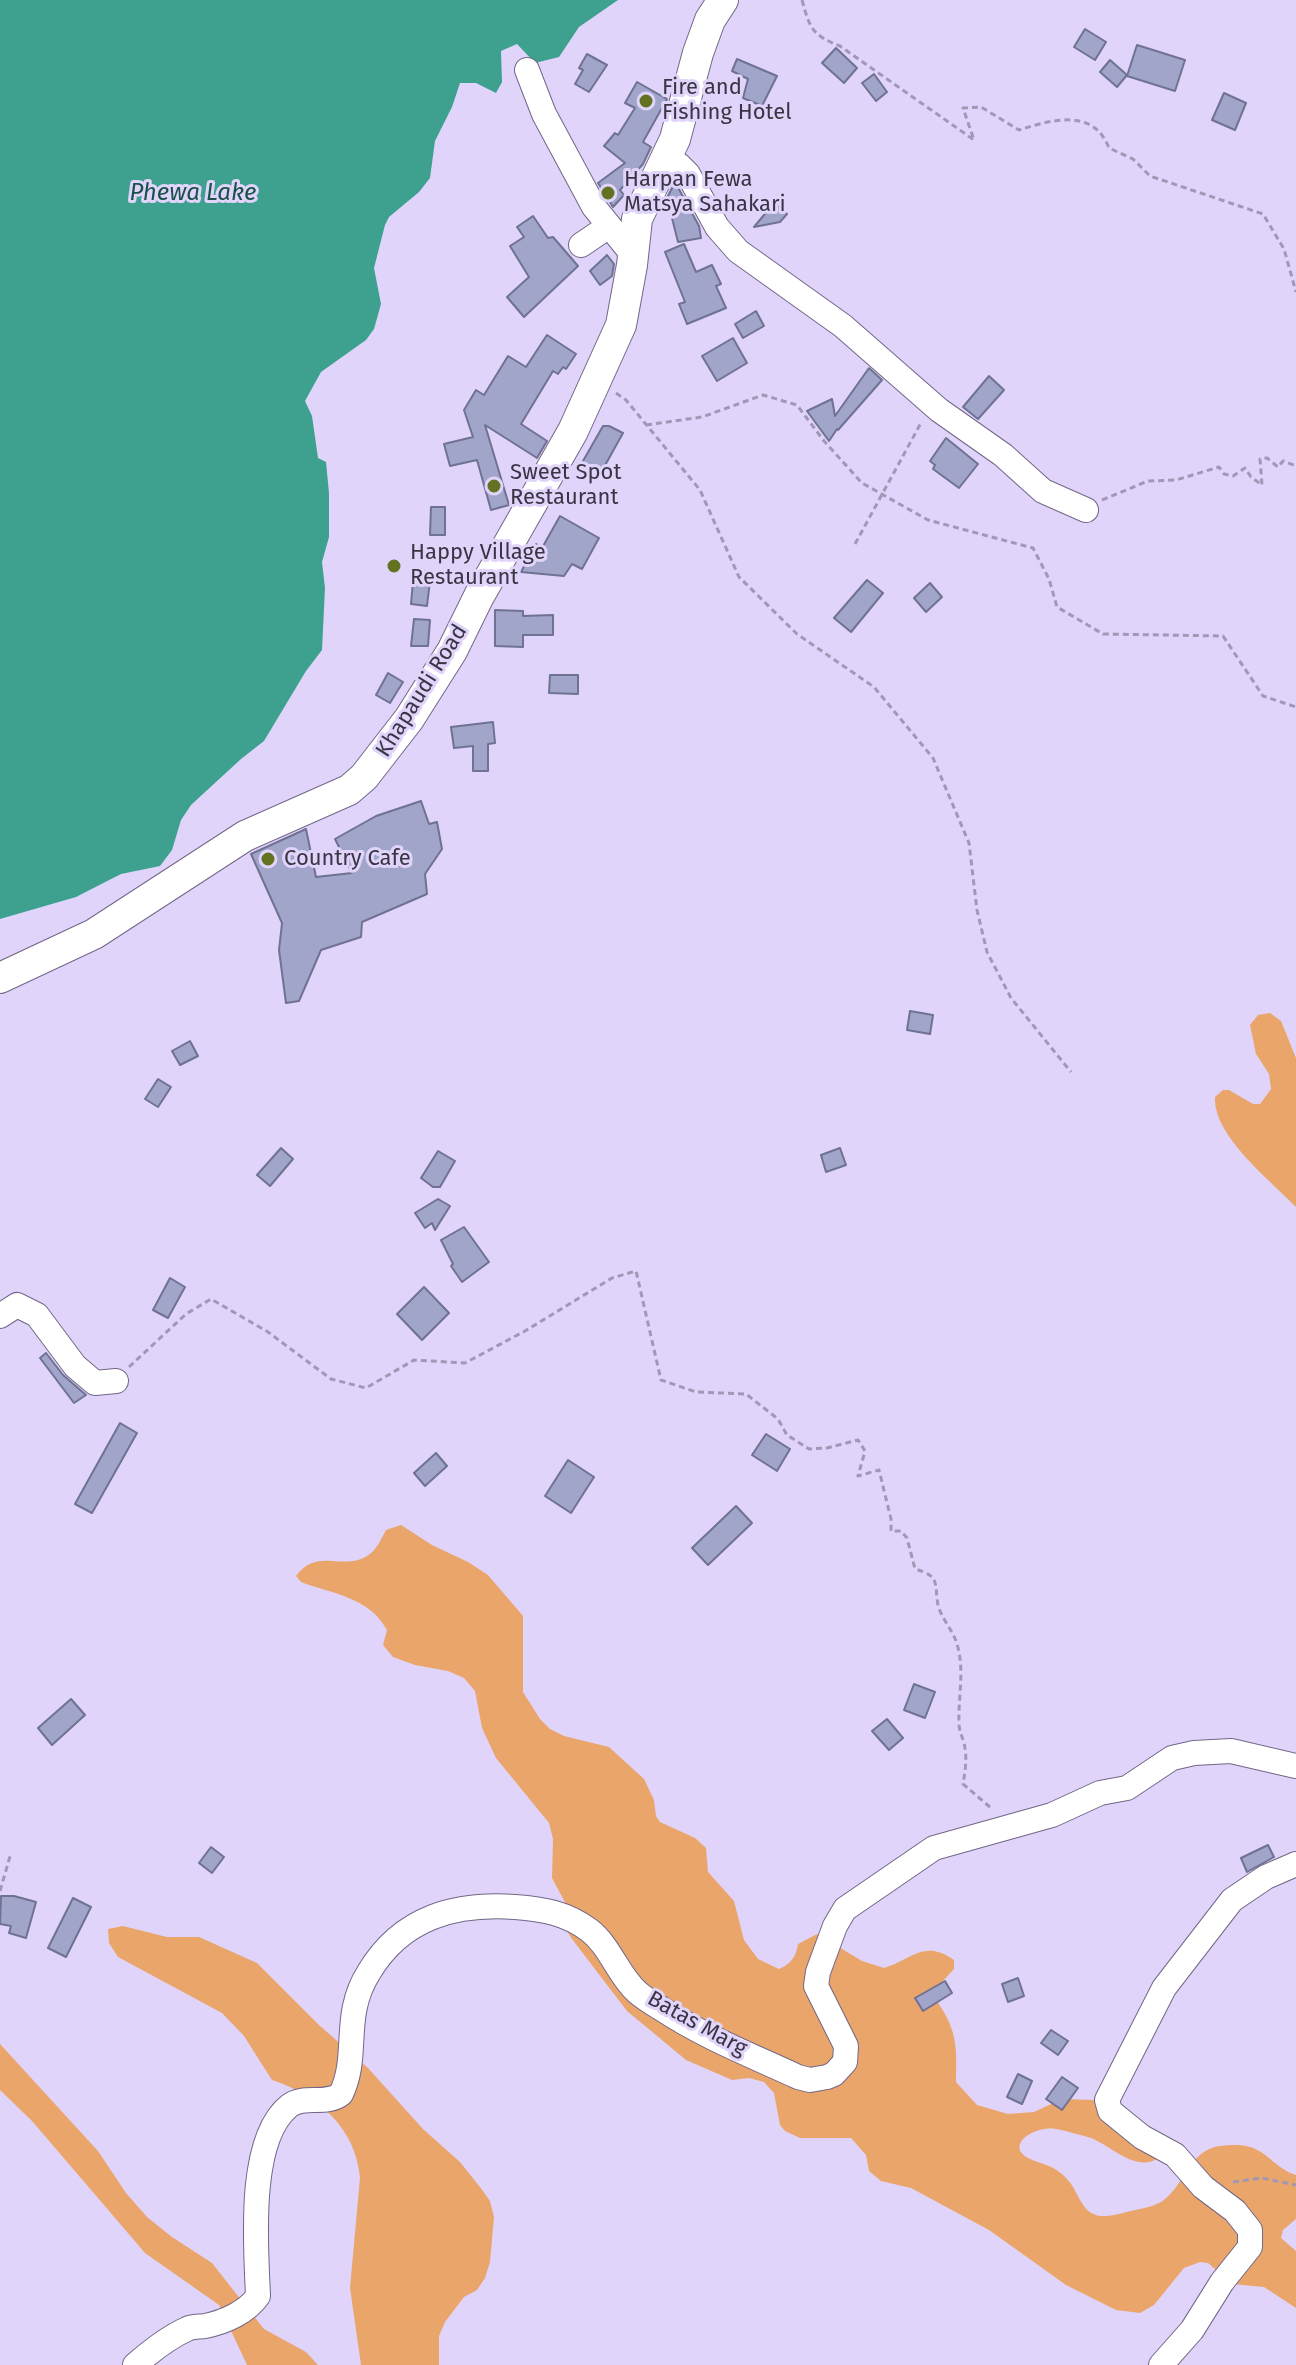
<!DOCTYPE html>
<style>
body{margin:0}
canvas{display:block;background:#e0d4fa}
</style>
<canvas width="1296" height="2365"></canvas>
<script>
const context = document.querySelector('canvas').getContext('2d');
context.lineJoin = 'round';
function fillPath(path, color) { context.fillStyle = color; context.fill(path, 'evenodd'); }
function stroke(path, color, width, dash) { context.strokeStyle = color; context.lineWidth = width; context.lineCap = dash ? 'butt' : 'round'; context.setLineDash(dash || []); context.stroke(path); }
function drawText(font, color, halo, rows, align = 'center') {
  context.font = font + ' "Fira Sans",sans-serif'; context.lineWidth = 6; context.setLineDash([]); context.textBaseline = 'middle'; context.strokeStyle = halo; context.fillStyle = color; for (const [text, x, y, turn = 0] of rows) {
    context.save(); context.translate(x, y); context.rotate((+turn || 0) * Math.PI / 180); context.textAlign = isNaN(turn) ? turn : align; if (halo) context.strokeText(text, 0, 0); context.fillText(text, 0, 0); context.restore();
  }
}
const green = new Path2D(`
 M 1270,1013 L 1281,1021 L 1296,1058 L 1296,1207 C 1271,1181 1213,1136 1215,1097 L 1223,1090 L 1229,1090 L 1253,1104 L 1260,1104 L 1271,1089 L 1269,1074 L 1256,1054 L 1250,1025 L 1258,1015 Z
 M 401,1525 L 432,1545 L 468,1562 L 488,1575 L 523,1616 L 523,1692 L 540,1719 L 550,1729 L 564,1736 L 609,1747 L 644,1779 L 654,1800 L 656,1816 L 660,1822 L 695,1838 L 706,1848 L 708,1872 L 734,1901 L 744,1940 L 758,1959 L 779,1969 C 791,1964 796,1957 798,1944 L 817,1934 L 862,1961 L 884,1968 C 913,1959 924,1939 954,1960 L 954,1969 L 941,1983 L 934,1997 C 957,2029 957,2044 956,2082 L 977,2105 L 1008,2114 L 1034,2112 L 1062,2099 L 1093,2100 L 1115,2110 L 1157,2159 C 1136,2172 1111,2146 1091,2138 C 1080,2135 1067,2131 1056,2129 C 1032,2125 1000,2149 1035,2161 C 1047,2165 1057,2168 1066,2178 C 1079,2190 1080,2214 1101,2216 C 1110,2217 1122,2213 1131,2211 C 1142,2208 1156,2207 1165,2199 C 1186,2182 1190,2150 1220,2146 C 1229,2145 1240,2144 1250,2147 C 1268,2152 1276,2169 1296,2175 L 1296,2219 L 1283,2230 L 1281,2238 L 1296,2251 L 1296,2308 L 1264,2287 L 1232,2284 L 1208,2263 L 1200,2262 L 1184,2268 L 1154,2305 L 1140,2313 L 1116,2310 L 1066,2285 L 989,2230 L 911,2188 L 881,2181 L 869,2171 L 866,2155 L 851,2138 L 800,2138 L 785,2131 L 780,2125 L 774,2093 L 764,2082 L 749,2078 L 732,2080 L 686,2060 L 627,2011 L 572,1939 L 549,1903 L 567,1906 L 552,1878 L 553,1839 L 549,1823 L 496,1758 L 482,1728 L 475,1691 L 464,1678 L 448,1671 L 415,1665 L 393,1657 L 383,1645 L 387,1630 C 369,1597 333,1594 301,1582 L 296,1576 C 317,1547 342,1571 367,1556 C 377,1550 381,1539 386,1530 Z
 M 123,1926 L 167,1937 L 199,1937 L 257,1963 L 319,2025 L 368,2068 L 423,2129 L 460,2162 L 480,2187 L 490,2201 L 494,2217 L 490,2262 L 485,2278 L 477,2290 L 464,2297 L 445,2322 L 439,2336 L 439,2365 L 361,2365 L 350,2288 L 360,2178 C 356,2128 318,2095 272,2080 L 244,2036 L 222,2013 L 118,1957 L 109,1943 L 108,1929 Z
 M 0,2044 L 98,2151 L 126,2193 L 147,2217 L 172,2237 L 212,2263 L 264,2329 L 306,2352 L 318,2365 L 247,2365 L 219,2305 L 145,2253 L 32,2121 L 0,2090 Z`);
const water = new Path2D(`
 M 0,0 L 618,0 L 579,27 L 559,57 L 535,63 L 517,44 L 501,51 L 502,82 L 496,93 L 476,83 L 460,83 L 452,107 L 435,141 L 430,178 L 419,192 L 389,217 L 385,225 L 374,268 L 381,304 L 374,329 L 366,340 L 321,372 L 305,401 L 312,416 L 318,458 L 326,462 L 329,493 L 329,537 L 322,562 L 325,588 L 322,650 L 306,671 L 264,741 L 241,759 L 191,805 L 181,820 L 172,850 L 160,866 L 121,874 L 76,897 L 0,919 Z`);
const building = new Path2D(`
 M 1085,29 L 1106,42 L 1095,60 L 1074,47 Z
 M 1137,45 L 1185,60 L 1175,91 L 1127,76 Z
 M 836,48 L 857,68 L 844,83 L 822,63 Z
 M 587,54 L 607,65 L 589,92 L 575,84 L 583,70 L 579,68 Z
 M 737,59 L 777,76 L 762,106 L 743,98 L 748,79 L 732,71 Z
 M 1110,60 L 1127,75 L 1117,87 L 1100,72 Z
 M 874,74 L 887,92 L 876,101 L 862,83 Z
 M 637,82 L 667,99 L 643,142 L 651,147 L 643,164 L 620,190 L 624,195 L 613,207 L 598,183 L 625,163 L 604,146 L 615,133 L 618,135 L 635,108 L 625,103 Z
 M 1224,93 L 1246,103 L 1235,130 L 1212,120 Z
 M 675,182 L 699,226 L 701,238 L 678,242 L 667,198 Z
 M 774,203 L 787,214 L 780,222 L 754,227 Z
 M 533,216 L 548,238 L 553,237 L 578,266 L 524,317 L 507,297 L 529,277 L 510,246 L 524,237 L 517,227 Z
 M 684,244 L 696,272 L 712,265 L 721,284 L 716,286 L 726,308 L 687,324 L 679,304 L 685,302 L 665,252 Z
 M 607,255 L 614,264 L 612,276 L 600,285 L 590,271 Z
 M 756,311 L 764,326 L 743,338 L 735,324 Z
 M 547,335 L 576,354 L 566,369 L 563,367 L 558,374 L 553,371 L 521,424 L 547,441 L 537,458 L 485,425 L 509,505 L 491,510 L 477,460 L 450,466 L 444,444 L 473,437 L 464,410 L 476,390 L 484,395 L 508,356 L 526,367 Z
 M 733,338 L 747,363 L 717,381 L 702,356 Z
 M 869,368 L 882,380 L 838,430 L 837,429 L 829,441 L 807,411 L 832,399 L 835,416 Z
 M 989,376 L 1004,390 L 978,419 L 963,407 Z
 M 603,426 L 609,426 L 623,433 L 598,478 L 579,468 Z
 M 946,438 L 978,464 L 959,488 L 933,469 L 935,465 L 930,461 Z
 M 431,507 L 445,507 L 445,535 L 430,535 Z
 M 560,516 L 599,538 L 582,569 L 572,564 L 564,576 L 521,572 L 536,544 L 542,548 Z
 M 414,570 L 431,572 L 427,606 L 411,604 Z
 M 867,580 L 883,593 L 851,632 L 834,618 Z
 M 930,583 L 942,597 L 926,612 L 914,598 Z
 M 495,610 L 523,611 L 523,616 L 553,615 L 553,635 L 523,635 L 523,647 L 495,646 Z
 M 414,619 L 430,620 L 428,646 L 411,646 Z
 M 388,673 L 403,682 L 390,703 L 376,695 Z
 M 550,675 L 578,675 L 578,694 L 549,693 Z
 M 493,722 L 495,743 L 488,744 L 488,771 L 473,771 L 473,746 L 454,748 L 451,727 Z
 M 421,801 L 429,824 L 437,822 L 442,849 L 425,874 L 427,894 L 362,922 L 361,937 L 321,950 L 299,1001 L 286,1003 L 279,950 L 282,923 L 251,854 L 306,829 L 316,877 L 352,873 L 335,839 L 376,816 Z
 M 910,1011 L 933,1015 L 930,1034 L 907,1030 Z
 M 190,1041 L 198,1056 L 180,1065 L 172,1051 Z
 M 158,1079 L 171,1087 L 158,1107 L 145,1099 Z
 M 281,1148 L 293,1159 L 270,1186 L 257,1175 Z
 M 840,1148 L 846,1165 L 826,1172 L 821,1155 Z
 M 438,1151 L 455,1161 L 440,1187 L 433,1187 L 421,1178 Z
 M 438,1199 L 450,1206 L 435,1230 L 432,1223 L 425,1228 L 415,1213 Z
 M 464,1227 L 489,1262 L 462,1282 L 451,1266 L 453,1264 L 441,1240 Z
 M 170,1278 L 185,1287 L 168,1318 L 153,1310 Z
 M 424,1287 L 449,1313 L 422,1340 L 397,1314 Z
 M 46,1353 L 63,1375 L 86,1395 L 74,1403 L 40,1358 Z
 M 120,1423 L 137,1433 L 92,1513 L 75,1504 Z
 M 766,1434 L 790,1449 L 777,1471 L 752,1455 Z
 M 436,1453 L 447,1466 L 425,1486 L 414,1473 Z
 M 568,1460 L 594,1477 L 571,1513 L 545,1496 Z
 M 736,1506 L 752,1523 L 708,1565 L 692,1548 Z
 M 914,1684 L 935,1692 L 925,1718 L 904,1710 Z
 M 71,1699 L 85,1715 L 52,1745 L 38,1728 Z
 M 887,1719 L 903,1738 L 889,1750 L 872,1731 Z
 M 1268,1845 L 1274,1857 L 1247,1872 L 1241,1858 Z
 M 211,1847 L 224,1857 L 212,1873 L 199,1863 Z
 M 1,1896 L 14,1896 L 36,1902 L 26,1938 L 9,1933 L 11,1926 L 0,1924 Z
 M 73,1898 L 91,1907 L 66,1957 L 48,1948 Z
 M 1018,1978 L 1024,1996 L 1008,2002 L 1002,1984 Z
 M 945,1981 L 952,1993 L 923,2011 L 915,1998 Z
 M 1051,2030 L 1068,2041 L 1058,2055 L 1041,2043 Z
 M 1018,2074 L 1032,2081 L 1022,2104 L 1007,2097 Z
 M 1062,2077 L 1078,2088 L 1062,2110 L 1046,2099 Z`);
const path = new Path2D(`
 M 802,0 C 810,29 812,35 840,46 L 974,140 L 963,108 L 981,107 L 1019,130 C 1051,120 1093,107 1109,148 L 1133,159 L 1150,176 L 1263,214 L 1284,249 L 1296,292
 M 616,393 L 626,400 L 700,490 L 739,577 L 797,634 L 874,687 L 933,758 L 969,843 L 977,910 L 987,952 L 1011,998 L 1071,1072
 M 646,425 L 702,417 L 763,395 L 797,405 L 824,441 L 862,483 L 928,520 L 1033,548 L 1049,579 L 1057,607 L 1103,634 L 1223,636 L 1263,696 L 1296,707
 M 1102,500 L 1148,481 L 1176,480 L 1219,467 L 1224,474 L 1233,476 L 1245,468 L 1251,477 L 1262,485 L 1260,459 L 1267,458 L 1278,467 L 1283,461 L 1296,466
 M 855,544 L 922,421
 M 129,1367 L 186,1314 L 211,1299 L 268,1332 L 331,1379 L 366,1388 L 414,1360 L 465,1363 L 525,1331 L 612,1278 L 636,1271 L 661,1380 L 696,1392 L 746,1394 L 778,1419 L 787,1435 L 809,1449 L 827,1448 L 858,1440 L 865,1451 L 858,1476 L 879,1470 L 891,1519 L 891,1531 L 901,1531 L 907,1538 L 915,1569 C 941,1576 934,1584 938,1605 C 942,1620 953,1630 957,1644 C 965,1671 958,1696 959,1724 C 959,1732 964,1740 965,1748 C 967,1760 965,1772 963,1784 L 991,1808
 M 0,1891 L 11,1853
 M 1233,2182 L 1262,2178 L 1296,2185`);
const minor = new Path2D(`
 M 527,70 L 544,114 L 594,207 L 633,255
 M 666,158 L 679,165 L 688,174 L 717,227 L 738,251 L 843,326 L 939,410 L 1003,455 L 1043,491 L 1086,510
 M 581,245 L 609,226
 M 0,1316 L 17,1305 L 37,1315 L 75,1366 L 95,1383 L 116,1381
 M 135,2365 C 151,2351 167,2338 187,2329 C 193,2326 199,2327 205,2326 C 225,2322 247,2312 258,2296 C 256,2247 247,2140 289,2106 C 304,2094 326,2106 341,2094 C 360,2055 341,2016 369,1972 C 402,1917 455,1903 515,1907 C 543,1909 566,1913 589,1930 C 610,1946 618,1975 637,1992 C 645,1999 654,2004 662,2009 C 704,2037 753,2056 798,2077 L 810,2080 L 827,2077 L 834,2074 L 845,2062 L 846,2046 L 816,1986 L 818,1972 L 835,1926 L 845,1909 L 934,1848 L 1052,1815 L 1100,1793 L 1127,1788 L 1172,1758 L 1194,1753 L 1231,1751 L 1296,1766
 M 1161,2365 L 1192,2330 L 1222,2282 L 1250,2247 L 1250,2230 L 1235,2211 L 1203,2187 L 1175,2155 L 1142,2137 L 1110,2111 L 1107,2100 L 1164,1988 L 1232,1900 L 1266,1877 L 1296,1864`);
const major = new Path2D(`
 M 0,978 L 94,934 L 245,836 L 349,790 L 364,777 L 409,719 L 452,651 L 479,596 L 573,431 L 621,325 L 632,265 L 637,219 L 675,139 L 698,53 L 710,20 L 723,0`);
const markers = [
 [646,101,8,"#627220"],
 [608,193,8,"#627220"],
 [494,486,8,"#627220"],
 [394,566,8,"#627220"],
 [268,859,8,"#627220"]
];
const poiNames = [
 ["Fire and",662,88],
 ["Fishing Hotel",662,113],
 ["Harpan Fewa",624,180],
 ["Matsya Sahakari",624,205],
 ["Sweet Spot",510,473],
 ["Restaurant",510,498],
 ["Happy Village",410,553],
 ["Restaurant",410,578],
 ["Country Cafe",284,859]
];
const streetNames = [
 ["Khapaudi Road",422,691,-58],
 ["Batas Marg",697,2024,29]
];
const waterNames = [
 ["Phewa Lake",193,193]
];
fillPath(green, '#eaa56b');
fillPath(water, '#3ea190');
fillPath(building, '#a1a5c9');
stroke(building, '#6f7293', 2);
stroke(minor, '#726787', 26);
stroke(major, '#726787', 32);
stroke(path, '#a198b5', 3, [6, 4]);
stroke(minor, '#fff', 24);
stroke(major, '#fff', 30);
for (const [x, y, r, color] of markers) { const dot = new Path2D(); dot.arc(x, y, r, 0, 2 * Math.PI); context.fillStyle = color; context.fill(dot); stroke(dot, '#e0d4fa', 3); }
drawText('22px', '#3a3544', '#e0d4fa', poiNames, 'left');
drawText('22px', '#3a3544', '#e0d4fa', streetNames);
drawText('italic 24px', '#1a5148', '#e0d4fa', waterNames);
</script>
